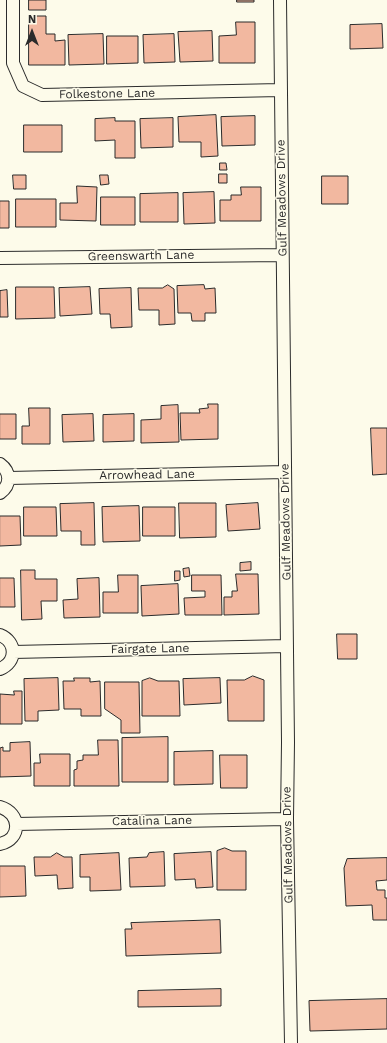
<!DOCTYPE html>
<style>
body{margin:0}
#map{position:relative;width:387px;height:1043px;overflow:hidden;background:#fdfbea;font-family:"Work Sans",sans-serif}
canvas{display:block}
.north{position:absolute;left:12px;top:12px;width:40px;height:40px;-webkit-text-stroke:3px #fdfbea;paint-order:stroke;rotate:0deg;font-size:11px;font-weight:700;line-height:16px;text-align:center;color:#2b2b2b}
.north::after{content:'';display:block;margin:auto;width:14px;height:18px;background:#2b2b2b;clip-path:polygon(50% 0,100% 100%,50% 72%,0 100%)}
</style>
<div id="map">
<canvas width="387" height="1043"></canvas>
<div class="north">N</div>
</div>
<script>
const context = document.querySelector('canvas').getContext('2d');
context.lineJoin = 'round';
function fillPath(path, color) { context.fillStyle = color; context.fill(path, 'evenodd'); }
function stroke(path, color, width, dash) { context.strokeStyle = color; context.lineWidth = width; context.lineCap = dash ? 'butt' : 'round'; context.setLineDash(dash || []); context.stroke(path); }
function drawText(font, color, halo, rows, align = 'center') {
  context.font = font + ' "Work Sans",sans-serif'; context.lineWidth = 3; context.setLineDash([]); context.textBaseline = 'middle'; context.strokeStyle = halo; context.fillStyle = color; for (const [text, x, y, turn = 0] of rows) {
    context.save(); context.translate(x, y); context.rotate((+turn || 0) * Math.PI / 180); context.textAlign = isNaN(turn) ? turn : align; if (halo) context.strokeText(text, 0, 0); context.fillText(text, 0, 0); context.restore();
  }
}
const building = new Path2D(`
 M 29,0 L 46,0 L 46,10 L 29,10 Z
 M 237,0 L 254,0 L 254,2 L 237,2 Z
 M 29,16 L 46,16 L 46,34 L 55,34 L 55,41 L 65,40 L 65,65 L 29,65 Z
 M 236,22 L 255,22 L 255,63 L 219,63 L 219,36 L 236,35 Z
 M 382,24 L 383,48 L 350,49 L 350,25 Z
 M 212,31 L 213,61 L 180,62 L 178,32 Z
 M 103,34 L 104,64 L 69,65 L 68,35 Z
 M 174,34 L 175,62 L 144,63 L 143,35 Z
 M 107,36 L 138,36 L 138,63 L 107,64 Z
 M 216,115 L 218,156 L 201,157 L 201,142 L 179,142 L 178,117 Z
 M 255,116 L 255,145 L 222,146 L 221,117 Z
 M 115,118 L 115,121 L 135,121 L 135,158 L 115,158 L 115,140 L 95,141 L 95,119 Z
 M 173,118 L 173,147 L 141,148 L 140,119 Z
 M 24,125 L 62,125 L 62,152 L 24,152 Z
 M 220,163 L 226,163 L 227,170 L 220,170 Z
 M 219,174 L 227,174 L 227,183 L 219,183 Z
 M 13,175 L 26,175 L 26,189 L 14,189 Z
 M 100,175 L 108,175 L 109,184 L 101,185 Z
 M 322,176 L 348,176 L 348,204 L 322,204 Z
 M 77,186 L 97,187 L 96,221 L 60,220 L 60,203 L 77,203 Z
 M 241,187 L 261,187 L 261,221 L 220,221 L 220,200 L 231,200 L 231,195 L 241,195 Z
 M 214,192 L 215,223 L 184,224 L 183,193 Z
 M 178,193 L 178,222 L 140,222 L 140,194 Z
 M 101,197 L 135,197 L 135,225 L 101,225 Z
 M 16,199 L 56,199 L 56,227 L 16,227 Z
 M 0,201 L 9,201 L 9,228 L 0,228 Z
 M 168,285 L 174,289 L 175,324 L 159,325 L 159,310 L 139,310 L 138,288 L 162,288 Z
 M 204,285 L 205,289 L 215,288 L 216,313 L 205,313 L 205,321 L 192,321 L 191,313 L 178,313 L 177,286 Z
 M 16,287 L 54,287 L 55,318 L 16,319 Z
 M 90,287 L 92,314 L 60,316 L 59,288 Z
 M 131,288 L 132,327 L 111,328 L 110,314 L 100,314 L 99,289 Z
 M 7,290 L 8,317 L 0,317 L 0,291 Z
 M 208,404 L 218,404 L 218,439 L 181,440 L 180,413 L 200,413 L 199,409 L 208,408 Z
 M 178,405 L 179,442 L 141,443 L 141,420 L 161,419 L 161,406 Z
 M 29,408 L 50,408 L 50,444 L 22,444 L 22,426 L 29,426 Z
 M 0,414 L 16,414 L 16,439 L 0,439 Z
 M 93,414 L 94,441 L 63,442 L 62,415 Z
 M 134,414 L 134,441 L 103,442 L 103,415 Z
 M 371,428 L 387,428 L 387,474 L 373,475 Z
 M 94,503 L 95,545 L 81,545 L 81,531 L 61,531 L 60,504 Z
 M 179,503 L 216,503 L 216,537 L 180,538 Z
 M 258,503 L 260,529 L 228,531 L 226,505 Z
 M 139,506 L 140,541 L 103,542 L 102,507 Z
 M 24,507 L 56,507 L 57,536 L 24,536 Z
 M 143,507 L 175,507 L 175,536 L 143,536 Z
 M 0,516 L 20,516 L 21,545 L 0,546 Z
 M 251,562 L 251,570 L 240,571 L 240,563 Z
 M 189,568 L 190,576 L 184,577 L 183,569 Z
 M 21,570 L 35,570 L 35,579 L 57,579 L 57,601 L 41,601 L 42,619 L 22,620 Z
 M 175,571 L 180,571 L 180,580 L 175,581 Z
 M 236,574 L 258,574 L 259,614 L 224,615 L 224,597 L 232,597 L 232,591 L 237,591 Z
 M 118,575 L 138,575 L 138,613 L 103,613 L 103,592 L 118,592 Z
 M 192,575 L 221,575 L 222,615 L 185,615 L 184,598 L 205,597 L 205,591 L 192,591 Z
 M 0,578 L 14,578 L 15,607 L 0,607 Z
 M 99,578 L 100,617 L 64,618 L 63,600 L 78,599 L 77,579 Z
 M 178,584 L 179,614 L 142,616 L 141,586 Z
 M 337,634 L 357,634 L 357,659 L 338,659 Z
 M 253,676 L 264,680 L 264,721 L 228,721 L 227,680 L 244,680 Z
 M 58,678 L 59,710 L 38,711 L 38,721 L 25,721 L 24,679 Z
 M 74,678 L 90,678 L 90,682 L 100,681 L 101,716 L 81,716 L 81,709 L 64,709 L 63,681 L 74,681 Z
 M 150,678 L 158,681 L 179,681 L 180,716 L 142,716 L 142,681 Z
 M 220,678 L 221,703 L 184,705 L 183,679 Z
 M 105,682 L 139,682 L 140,733 L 121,733 L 121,720 L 105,709 Z
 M 14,691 L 22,691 L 22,724 L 0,724 L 0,694 L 14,695 Z
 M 168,737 L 168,782 L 122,782 L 122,738 Z
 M 98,740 L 118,740 L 119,786 L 74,786 L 74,770 L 77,769 L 77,761 L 83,760 L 83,755 L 98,755 Z
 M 30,742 L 31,776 L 0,777 L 0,748 L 3,747 L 3,751 L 10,751 L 10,743 Z
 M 213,751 L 213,784 L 174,785 L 174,752 Z
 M 40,754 L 70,754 L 70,786 L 34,786 L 34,763 L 40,763 Z
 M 220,755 L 247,755 L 247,788 L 221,788 Z
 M 225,848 L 232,851 L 246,851 L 246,890 L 217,890 L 217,851 Z
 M 164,852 L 165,886 L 130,887 L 129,858 L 147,857 L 149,853 Z
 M 211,852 L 213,887 L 196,888 L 195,879 L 175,880 L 174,854 Z
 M 57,853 L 64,857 L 72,857 L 73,888 L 58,889 L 57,875 L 35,876 L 34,857 L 50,857 Z
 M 119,853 L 121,890 L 90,891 L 90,877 L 80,877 L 80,855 Z
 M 387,858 L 387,880 L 376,881 L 377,890 L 385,890 L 385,898 L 387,898 L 387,920 L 373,920 L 372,905 L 346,906 L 344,868 L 347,859 Z
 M 0,866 L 25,866 L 26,896 L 0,897 Z
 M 220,920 L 221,953 L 126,956 L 125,929 L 132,929 L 131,923 Z
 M 221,989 L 221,1006 L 138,1007 L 138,991 Z
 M 387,999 L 387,1029 L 310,1031 L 309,1001 Z`);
const street = new Path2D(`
 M 13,0 L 13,63 L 23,86 L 42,95 L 280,90
 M 280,0 L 288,742 L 287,819 L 291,1043
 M 0,258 L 282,255
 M 0,464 C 11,472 11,485 0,493
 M 9,478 L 285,472
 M 0,635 C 17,642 17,662 0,669
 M 13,652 L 287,646
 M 0,807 C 21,813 22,839 0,844
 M 16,824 L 287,819`);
const streetNames = [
 ["Folkestone Lane",107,94,-1],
 ["Gulf Meadows Drive",282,198,-91],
 ["Greenswarth Lane",141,256,-1],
 ["Arrowhead Lane",147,475,-1],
 ["Gulf Meadows Drive",286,522,-91],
 ["Fairgate Lane",150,649,-1],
 ["Catalina Lane",152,821,-1],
 ["Gulf Meadows Drive",288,845,-91]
];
fillPath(building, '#f2b8a0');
stroke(building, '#2b2b2b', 1);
stroke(street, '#2b2b2b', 14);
stroke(street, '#fdfbea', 12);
drawText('12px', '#2b2b2b', '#fdfbea', streetNames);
</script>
